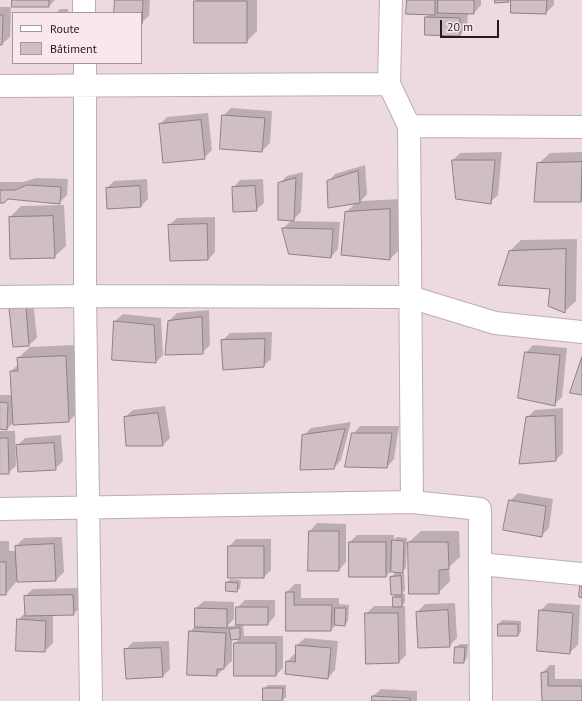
<!DOCTYPE html>
<meta charset="utf-8">
<style>
body{margin:0}
#map{position:relative;width:582px;height:701px;overflow:hidden;background:#ecd9e1;font-family:"PT Sans",sans-serif}
canvas{display:block}
.legend{position:absolute;left:12px;top:12px;width:130px;height:52px;box-sizing:border-box;background:#f9e6ee;border:1px solid #a3959b;margin:0;padding:5px 7px;list-style:none;font-size:12px;color:#211b1e}
.legend li{display:flex;align-items:center;gap:8px;height:20px}
.legend b{width:20px;border:1px solid #a3959b}
.scale{position:absolute;left:440px;top:20px;width:59px;height:18px;box-sizing:border-box;border:2px solid #211b1e;border-top:0;padding-left:5px;font-size:12px;line-height:14px;white-space:nowrap;color:#211b1e;-webkit-text-stroke:3px #f9e6ee;paint-order:stroke}
</style>
<div id="map">
<canvas width="582" height="701"></canvas>
<ul class="legend">
<li><b style="height:5px;background:#fff"></b>Route</li>
<li><b style="height:11px;background:#d0bec6"></b>Bâtiment</li>
</ul>
<div class="scale">20 m</div>
</div>
<script>
const context = document.querySelector('canvas').getContext('2d');
context.lineJoin = 'round';
function fillPath(path, color) { context.fillStyle = color; context.fill(path, 'evenodd'); }
function stroke(path, color, width, dash) { context.strokeStyle = color; context.lineWidth = width; context.lineCap = dash ? 'butt' : 'round'; context.setLineDash(dash || []); context.stroke(path); }
const shadow = new Path2D(`
 M 13,0 L 55,0 L 49,6 L 13,6 Z
 M 116,0 L 150,0 L 149,16 L 141,23 L 141,13 L 115,13 Z
 M 196,0 L 257,0 L 257,31 L 246,42 L 195,1 Z
 M 408,0 L 481,0 L 481,5 L 474,13 L 468,13 L 467,27 L 460,35 L 426,17 L 430,14 Z
 M 512,0 L 554,0 L 554,5 L 546,13 Z
 M 0,7 L 11,7 L 10,37 L 2,44 L 0,44 Z
 M 60,9 L 68,9 L 68,13 L 56,13 Z
 M 231,108 L 272,111 L 270,143 L 262,151 L 223,116 Z
 M 208,113 L 212,150 L 204,158 L 160,124 L 167,117 Z
 M 502,152 L 498,195 L 490,202 L 453,160 L 460,153 Z
 M 582,152 L 582,200 L 581,201 L 538,164 L 550,153 Z
 M 365,165 L 367,194 L 361,201 L 401,199 L 401,248 L 390,259 L 346,212 L 356,203 L 328,182 L 335,174 Z
 M 303,172 L 301,212 L 292,221 L 340,222 L 338,249 L 331,257 L 283,228 L 292,220 L 279,184 L 287,176 Z
 M 36,178 L 68,179 L 67,195 L 59,203 L 8,198 L 0,202 L 0,182 L 23,182 Z
 M 147,179 L 148,199 L 141,206 L 107,188 L 114,181 Z
 M 263,179 L 264,203 L 256,210 L 233,188 L 240,180 Z
 M 64,205 L 66,246 L 54,257 L 10,217 L 21,206 Z
 M 215,217 L 215,252 L 208,260 L 169,225 L 177,218 Z
 M 577,239 L 576,301 L 564,312 L 552,288 L 510,251 L 521,240 Z
 M 33,300 L 37,338 L 29,345 L 13,346 L 10,308 L 18,301 Z
 M 209,310 L 210,345 L 202,353 L 169,321 L 177,313 Z
 M 123,314 L 161,318 L 163,355 L 156,362 L 115,321 Z
 M 272,332 L 271,359 L 263,366 L 222,341 L 230,333 Z
 M 76,345 L 80,410 L 69,421 L 14,422 L 7,429 L 0,428 L 0,395 L 13,395 L 11,371 L 19,364 L 18,358 L 30,347 Z
 M 533,345 L 567,348 L 562,397 L 554,405 L 526,353 Z
 M 165,406 L 170,438 L 163,445 L 125,417 L 133,410 Z
 M 563,408 L 563,453 L 556,460 L 527,417 L 535,410 Z
 M 351,422 L 341,460 L 334,468 L 303,436 L 311,428 Z
 M 360,426 L 399,426 L 394,459 L 387,467 L 353,434 Z
 M 0,431 L 15,431 L 16,466 L 8,473 L 0,473 Z
 M 61,435 L 63,461 L 55,469 L 17,446 L 25,438 Z
 M 518,493 L 553,499 L 549,528 L 542,535 L 510,501 Z
 M 317,523 L 346,524 L 346,562 L 339,570 L 309,570 L 310,531 Z
 M 421,531 L 459,531 L 460,557 L 449,567 L 450,581 L 438,593 L 409,542 Z
 M 357,535 L 394,535 L 394,540 L 397,537 L 407,538 L 406,568 L 401,573 L 404,573 L 405,590 L 402,594 L 405,594 L 405,602 L 402,606 L 405,606 L 406,655 L 399,662 L 366,614 L 374,606 L 394,606 L 394,597 L 398,594 L 391,577 L 396,572 L 391,571 L 386,576 L 350,542 Z
 M 62,537 L 64,572 L 56,580 L 17,581 L 6,594 L 0,594 L 0,541 L 9,541 L 9,551 L 17,551 L 16,546 L 24,538 Z
 M 236,539 L 271,539 L 271,570 L 264,577 L 229,547 Z
 M 231,579 L 241,580 L 240,588 L 237,591 L 227,582 Z
 M 295,584 L 301,584 L 301,598 L 339,598 L 339,604 L 349,605 L 348,621 L 345,625 L 337,624 L 331,630 L 287,630 L 287,592 Z
 M 80,588 L 81,607 L 73,614 L 53,615 L 53,643 L 45,651 L 18,620 L 26,612 L 25,596 L 33,589 Z
 M 245,600 L 275,600 L 275,616 L 268,624 L 243,624 L 244,636 L 283,636 L 283,668 L 276,675 L 235,643 L 240,638 L 232,639 L 232,661 L 217,675 L 190,632 L 196,625 L 196,608 L 204,601 L 234,602 L 234,619 L 227,626 L 234,626 L 237,625 L 237,608 Z
 M 455,603 L 457,638 L 449,646 L 417,612 L 425,604 Z
 M 548,603 L 580,605 L 578,645 L 570,652 L 540,611 Z
 M 502,620 L 521,621 L 521,632 L 518,635 L 499,635 L 499,624 Z
 M 305,638 L 338,641 L 335,670 L 328,678 L 287,662 L 294,654 L 297,654 L 297,645 Z
 M 169,641 L 170,669 L 163,676 L 125,650 L 133,642 Z
 M 460,644 L 468,644 L 467,658 L 464,662 L 456,647 Z
 M 550,665 L 555,665 L 555,679 L 582,679 L 582,701 L 543,701 L 542,673 Z
 M 268,685 L 286,685 L 286,697 L 282,701 L 264,689 Z
 M 381,689 L 417,691 L 417,701 L 373,701 L 373,696 Z`);
const building = new Path2D(`
 M 12,0 L 49,0 L 49,7 L 12,7 Z
 M 115,0 L 143,0 L 142,24 L 141,13 L 114,13 Z
 M 407,0 L 435,0 L 435,15 L 406,14 Z
 M 438,0 L 474,0 L 474,14 L 438,13 Z
 M 495,0 L 509,0 L 509,2 L 495,3 Z
 M 511,0 L 547,0 L 546,14 L 511,13 Z
 M 194,1 L 247,1 L 247,43 L 194,43 Z
 M 0,15 L 3,15 L 2,45 L 0,45 Z
 M 425,17 L 460,18 L 460,36 L 425,35 Z
 M 222,115 L 265,118 L 262,152 L 220,149 Z
 M 201,120 L 205,159 L 163,163 L 159,124 Z
 M 452,160 L 495,160 L 491,204 L 456,199 Z
 M 582,162 L 581,202 L 534,202 L 537,163 Z
 M 358,171 L 360,203 L 328,208 L 327,181 Z
 M 296,178 L 294,221 L 278,220 L 278,183 Z
 M 27,185 L 61,187 L 60,204 L 8,199 L 4,203 L 0,203 L 0,190 L 15,190 Z
 M 140,186 L 141,207 L 107,209 L 106,188 Z
 M 255,186 L 257,211 L 233,212 L 232,187 Z
 M 390,209 L 390,260 L 341,255 L 345,212 Z
 M 53,216 L 55,258 L 10,259 L 9,217 Z
 M 207,224 L 208,260 L 170,261 L 168,225 Z
 M 282,228 L 333,229 L 331,258 L 289,254 Z
 M 566,249 L 565,313 L 548,306 L 550,289 L 498,285 L 509,251 Z
 M 26,307 L 29,346 L 13,347 L 9,308 Z
 M 202,317 L 203,354 L 165,355 L 168,321 Z
 M 114,321 L 154,325 L 156,363 L 112,360 Z
 M 265,339 L 264,367 L 223,370 L 221,340 Z
 M 525,352 L 560,355 L 555,406 L 518,398 Z
 M 66,356 L 69,422 L 13,425 L 10,371 L 18,371 L 17,358 Z
 M 582,357 L 582,395 L 570,393 Z
 M 0,402 L 8,403 L 7,430 L 0,429 Z
 M 158,413 L 163,446 L 126,446 L 124,417 Z
 M 555,416 L 556,461 L 519,464 L 526,417 Z
 M 345,429 L 334,469 L 300,470 L 302,435 Z
 M 352,433 L 392,433 L 387,468 L 345,467 Z
 M 0,438 L 8,438 L 9,474 L 0,474 Z
 M 54,443 L 56,470 L 18,472 L 16,445 Z
 M 509,500 L 546,506 L 542,537 L 503,530 Z
 M 309,531 L 339,531 L 339,571 L 308,571 Z
 M 392,540 L 404,541 L 403,573 L 391,572 Z
 M 349,542 L 386,542 L 386,577 L 349,577 Z
 M 408,542 L 448,542 L 449,569 L 439,570 L 439,594 L 409,594 Z
 M 54,544 L 56,581 L 17,582 L 15,546 Z
 M 228,546 L 264,546 L 264,578 L 228,578 Z
 M 0,562 L 6,562 L 6,595 L 0,595 Z
 M 401,576 L 402,595 L 391,595 L 390,577 Z
 M 226,582 L 238,583 L 237,592 L 226,591 Z
 M 580,586 L 582,586 L 582,598 L 579,597 Z
 M 286,592 L 294,592 L 294,605 L 332,605 L 331,631 L 286,631 Z
 M 73,595 L 74,615 L 25,616 L 24,596 Z
 M 393,597 L 402,597 L 402,607 L 393,607 Z
 M 236,607 L 268,607 L 268,625 L 236,625 Z
 M 195,608 L 227,609 L 227,628 L 195,627 Z
 M 335,608 L 346,608 L 345,626 L 335,625 Z
 M 448,610 L 450,647 L 418,648 L 416,612 Z
 M 539,610 L 573,613 L 570,654 L 537,651 Z
 M 365,613 L 398,613 L 399,663 L 366,664 Z
 M 17,619 L 46,621 L 45,652 L 16,651 Z
 M 498,624 L 518,624 L 518,636 L 498,636 Z
 M 240,628 L 240,639 L 231,640 L 229,629 Z
 M 189,631 L 226,633 L 224,669 L 217,669 L 217,676 L 187,675 Z
 M 234,643 L 276,643 L 276,676 L 234,676 Z
 M 296,645 L 331,648 L 328,679 L 285,674 L 286,661 L 295,662 Z
 M 455,647 L 465,647 L 464,663 L 454,663 Z
 M 161,648 L 163,677 L 126,679 L 124,649 Z
 M 548,672 L 548,686 L 582,686 L 582,701 L 542,701 L 541,673 Z
 M 263,688 L 283,688 L 282,701 L 263,701 Z
 M 372,696 L 410,698 L 410,701 L 372,701 Z`);
const minor = new Path2D(`
 M 84,0 L 84,13
 M 391,0 L 389,84 L 409,126 L 412,502
 M 85,63 L 85,296 L 91,701
 M 0,86 L 389,84
 M 409,126 L 582,127
 M 0,297 L 85,296 L 410,297 L 495,323 L 582,332
 M 0,509 L 412,502 L 480,509 L 480,564 L 582,574
 M 480,564 L 481,701`);
fillPath(shadow, '#0003');
fillPath(building, '#d0bec6');
stroke(building, '#907f87', 1);
stroke(minor, '#beacb4', 24);
stroke(minor, '#fff', 22);
</script>
